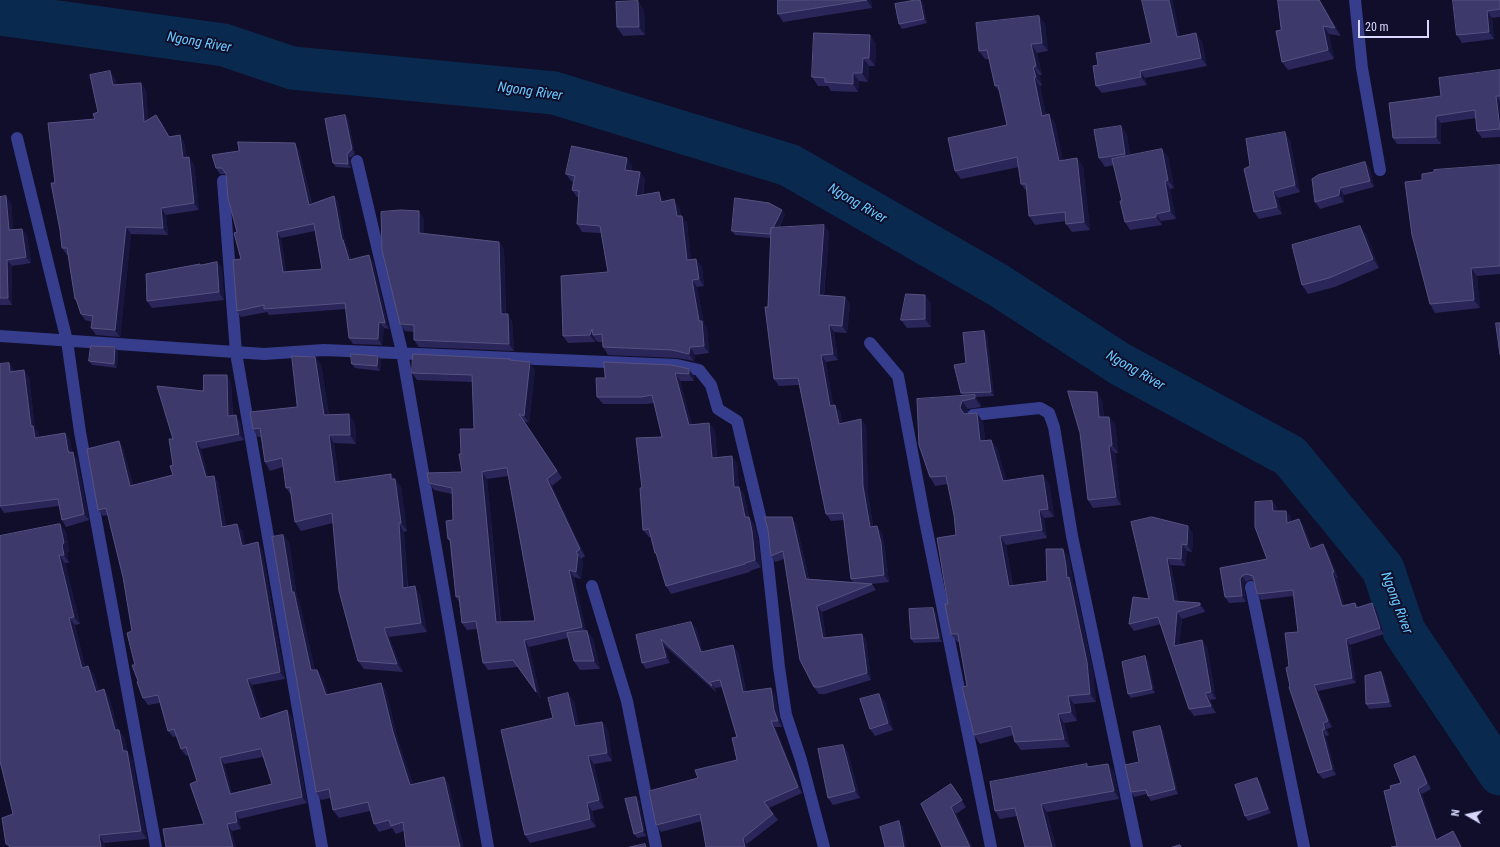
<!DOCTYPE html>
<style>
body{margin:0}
#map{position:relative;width:1500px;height:847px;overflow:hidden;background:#100e2a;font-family:"Roboto Condensed",sans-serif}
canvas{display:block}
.north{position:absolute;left:1448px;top:795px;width:40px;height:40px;-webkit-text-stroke:3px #100e2a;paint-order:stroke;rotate:279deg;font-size:11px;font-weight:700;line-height:16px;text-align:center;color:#d7d7ff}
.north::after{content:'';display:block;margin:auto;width:14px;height:18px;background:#d7d7ff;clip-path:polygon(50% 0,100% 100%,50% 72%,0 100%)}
.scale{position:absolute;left:1358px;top:20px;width:71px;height:18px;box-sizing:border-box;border:2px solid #d7d7ff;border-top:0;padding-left:5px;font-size:12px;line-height:14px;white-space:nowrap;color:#d7d7ff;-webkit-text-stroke:3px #100e2a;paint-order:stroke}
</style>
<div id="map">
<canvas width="1500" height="847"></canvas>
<div class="north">N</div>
<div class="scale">20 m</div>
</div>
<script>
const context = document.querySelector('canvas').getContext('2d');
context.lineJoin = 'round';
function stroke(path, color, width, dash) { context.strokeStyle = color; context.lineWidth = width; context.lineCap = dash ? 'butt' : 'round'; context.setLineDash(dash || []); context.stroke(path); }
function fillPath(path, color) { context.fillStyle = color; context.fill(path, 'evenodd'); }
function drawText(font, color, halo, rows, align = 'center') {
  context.font = font + ' "Roboto Condensed",sans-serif'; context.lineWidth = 4; context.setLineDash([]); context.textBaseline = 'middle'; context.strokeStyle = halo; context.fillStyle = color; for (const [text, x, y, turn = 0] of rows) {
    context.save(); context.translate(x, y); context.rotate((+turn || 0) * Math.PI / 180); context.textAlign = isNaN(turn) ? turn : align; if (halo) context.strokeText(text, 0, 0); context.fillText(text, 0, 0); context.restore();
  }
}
const river = new Path2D(`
 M 0,14 L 224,45 L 292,68 L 554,93 L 789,165 L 998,285 L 1120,364 L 1290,456 L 1383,569 L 1404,631 L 1500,774`);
const minor = new Path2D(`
 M 1355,0 L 1362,68 L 1380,170
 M 17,138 L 67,341 L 80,432 L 156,847
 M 357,161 L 402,352 L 488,847
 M 223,181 L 236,353 L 322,847
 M 0,336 L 264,354 L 324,350 L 677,365 L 699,370 L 711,385 L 718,409 L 737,421 L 765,537 L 779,667 L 786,715 L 801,760 L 824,847
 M 870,343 L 898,376 L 925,521 L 991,847
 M 973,415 L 1040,408 L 1049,413 L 1054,427 L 1072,536 L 1137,847
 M 592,586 L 627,701 L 656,847
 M 1251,587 L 1304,847`);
const wall = new Path2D(`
 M 778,0 L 871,0 L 872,8 L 783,22 L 778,14 Z
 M 916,0 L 920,0 L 923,3 L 927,23 L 902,29 L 899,24 Z
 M 1278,0 L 1320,0 L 1341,36 L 1329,34 L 1334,59 L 1288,70 L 1282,62 L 1281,30 Z
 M 1500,0 L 1500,17 L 1492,18 L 1494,39 L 1462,43 L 1457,35 Z
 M 644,10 L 645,35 L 623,36 L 617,27 Z
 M 1039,16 L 1045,24 L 1048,51 L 1037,53 L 1042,75 L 1039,75 L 1042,85 L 1040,86 L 1046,115 L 1055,123 L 1063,161 L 1077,158 L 1083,167 L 1090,230 L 1072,232 L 1066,224 L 1066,221 L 1035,225 L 1029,216 L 1027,192 L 1021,184 L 1019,167 L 961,179 L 955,171 L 1007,125 L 1000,92 L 995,86 L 989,59 L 985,59 L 979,51 Z
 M 1180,36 L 1202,41 L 1207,66 L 1145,78 L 1147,85 L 1102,93 L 1096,86 L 1098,65 L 1151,43 Z
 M 876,43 L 875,66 L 869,66 L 868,82 L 859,81 L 858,92 L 831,91 L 828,86 L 818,86 L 812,77 Z
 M 1500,70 L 1500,137 L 1482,138 L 1477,131 L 1476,118 L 1441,123 L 1441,144 L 1397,144 L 1393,138 L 1441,96 Z
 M 115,78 L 117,85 L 146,90 L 148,119 L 161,121 L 170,137 L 180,135 L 184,142 L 187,158 L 194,164 L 199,210 L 166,215 L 168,235 L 131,234 L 120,337 L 96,335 L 91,328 L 92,322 L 85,320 L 81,314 L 77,302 L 75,299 L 68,255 L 67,255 L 62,248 L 55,183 L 95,119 L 98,112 Z
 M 345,115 L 348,119 L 355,154 L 350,158 L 351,168 L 336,167 L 333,163 Z
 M 1121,126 L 1127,135 L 1130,155 L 1168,156 L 1174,188 L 1170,189 L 1176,219 L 1161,221 L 1162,225 L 1130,230 L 1125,222 L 1122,201 L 1114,165 L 1105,167 L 1099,158 Z
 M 1290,140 L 1300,192 L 1278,198 L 1282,214 L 1259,219 L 1254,212 L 1250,166 Z
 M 299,150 L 312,204 L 334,196 L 338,202 L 345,243 L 347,246 L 351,259 L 373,261 L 389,329 L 384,328 L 382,345 L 353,344 L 349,338 L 346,309 L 269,315 L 267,312 L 241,317 L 237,311 L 241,259 L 237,232 L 226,174 L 220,174 L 216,168 ZM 315,231 L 322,269 L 286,271 L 281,238 Z
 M 627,158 L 632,166 L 631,171 L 640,172 L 645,179 L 643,195 L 664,200 L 664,201 L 679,207 L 681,216 L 687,223 L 691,260 L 702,266 L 704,286 L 697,287 L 704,324 L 707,328 L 709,353 L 695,355 L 694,361 L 677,358 L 608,355 L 603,347 L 603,342 L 598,342 L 596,340 L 595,342 L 568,343 L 563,336 L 608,272 L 601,233 L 582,232 L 577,224 L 579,197 L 577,197 L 572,190 L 573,182 L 571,181 L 566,174 Z
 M 1365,162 L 1370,169 L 1374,187 L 1344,195 L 1344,202 L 1320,209 L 1315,202 Z
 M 1500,165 L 1500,274 L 1477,276 L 1480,308 L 1435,313 L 1430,304 L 1422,180 Z
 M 0,197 L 11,202 L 13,230 L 22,229 L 27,235 L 31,263 L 12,266 L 12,305 L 0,305 Z
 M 785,214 L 779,228 L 829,232 L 824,296 L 845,297 L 850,304 L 847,333 L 834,332 L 838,360 L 826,362 L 833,405 L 840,411 L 842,423 L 866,425 L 868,493 L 873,526 L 882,533 L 885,550 L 889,582 L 872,584 L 876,590 L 822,612 L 826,638 L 862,634 L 866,640 L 871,680 L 825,694 L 819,694 L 814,687 L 784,559 L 775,562 L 771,556 L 796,523 L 809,579 L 853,582 L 851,579 L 844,520 L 831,521 L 826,514 L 799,385 L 779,386 L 774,379 L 768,307 L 771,238 L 735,235 L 732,231 Z
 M 424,218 L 424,234 L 499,242 L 504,250 L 506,314 L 512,321 L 514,351 L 419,347 L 414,340 L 414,332 L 405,331 L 400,324 Z
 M 1366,234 L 1379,268 L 1335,287 L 1308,294 L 1302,285 Z
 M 217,262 L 222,269 L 224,300 L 152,308 L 147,301 L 200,264 L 201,265 Z
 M 925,295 L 931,304 L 931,327 L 907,328 L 901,320 Z
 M 984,331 L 987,335 L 994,396 L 976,397 L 981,404 L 981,407 L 968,409 L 967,414 L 983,422 L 985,440 L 991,440 L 997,448 L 1006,480 L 1049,483 L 1054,517 L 1044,518 L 1047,538 L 1006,545 L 1013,586 L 1047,581 L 1069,557 L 1072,574 L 1073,583 L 1075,586 L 1093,671 L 1096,702 L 1074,704 L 1077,721 L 1064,723 L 1070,747 L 1021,750 L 1015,742 L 1014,735 L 980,744 L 974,735 L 967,686 L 960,642 L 957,642 L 951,634 L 948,604 L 956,535 L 954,515 L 948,484 L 935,486 L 930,477 L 963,396 L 961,393 L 966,363 Z
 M 115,347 L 118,352 L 117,368 L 92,365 L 89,361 Z
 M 378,356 L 381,360 L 380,371 L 355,368 L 352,364 Z
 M 315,357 L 321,365 L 329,415 L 355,423 L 356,444 L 334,443 L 339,482 L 391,474 L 401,487 L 407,531 L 404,532 L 408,587 L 420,594 L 427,632 L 389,637 L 403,672 L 364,669 L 358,661 L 333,523 L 301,531 L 295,522 L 291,495 L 286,488 L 283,467 L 270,471 L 265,462 L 261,437 L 258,437 L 253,429 L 297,407 Z
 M 510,359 L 512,361 L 535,370 L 529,423 L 524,421 L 562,478 L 552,486 L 585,556 L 581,559 L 583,562 L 581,579 L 574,577 L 586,631 L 587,631 L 593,639 L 600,669 L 580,670 L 574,661 L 568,638 L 529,647 L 541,699 L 518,667 L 488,670 L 483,663 L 477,629 L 467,630 L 462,623 L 459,602 L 456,597 L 450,542 L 448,539 L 453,520 L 452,494 L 434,490 L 429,483 L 462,472 L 474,429 L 472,382 L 417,380 L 412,373 ZM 508,476 L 535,621 L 501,622 L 487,479 Z
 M 9,363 L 14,370 L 14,371 L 24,370 L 29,377 L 35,429 L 38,432 L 39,437 L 65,433 L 70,440 L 72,453 L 77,459 L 89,520 L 66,527 L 62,520 L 59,506 L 4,513 L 0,507 L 0,364 Z
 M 689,369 L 694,377 L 694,381 L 680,381 L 692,425 L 709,423 L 715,431 L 717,458 L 732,456 L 737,464 L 739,487 L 744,494 L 749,517 L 754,524 L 758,538 L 761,567 L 750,571 L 750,572 L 671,594 L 666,586 L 658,557 L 655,553 L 651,537 L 649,537 L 643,530 L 642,488 L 662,437 L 654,403 L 646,404 L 603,404 L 597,397 L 605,378 Z
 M 231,382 L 233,416 L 240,422 L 244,440 L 201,449 L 208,477 L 214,476 L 218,482 L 226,526 L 242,530 L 245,545 L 262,549 L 285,679 L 252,685 L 262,719 L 287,710 L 292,717 L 307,803 L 239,819 L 241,829 L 232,831 L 204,824 L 197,781 L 188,755 L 186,756 L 181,749 L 177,736 L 173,737 L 168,731 L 160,703 L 148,705 L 143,698 L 138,681 L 135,665 L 132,631 L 123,577 L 108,515 L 103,516 L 98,510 L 119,441 L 123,448 L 133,485 L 173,475 L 173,439 L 203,391 ZM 263,757 L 272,784 L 232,793 L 224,764 Z
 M 1102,400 L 1104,417 L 1109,417 L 1115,424 L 1118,453 L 1115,453 L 1121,505 L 1093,508 L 1088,500 Z
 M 1272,501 L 1277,507 L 1277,511 L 1286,511 L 1291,517 L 1291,522 L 1303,525 L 1312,548 L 1327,550 L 1338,578 L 1337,578 L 1344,605 L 1355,603 L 1358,607 L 1376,609 L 1384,634 L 1350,645 L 1356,683 L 1318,691 L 1332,727 L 1327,729 L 1329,735 L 1326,736 L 1336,775 L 1323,779 L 1318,773 L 1290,686 L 1289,666 L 1298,632 L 1293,596 L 1261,600 L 1257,594 L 1254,581 L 1250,580 L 1246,582 L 1244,585 L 1246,602 L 1229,603 L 1225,597 L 1220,568 L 1267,559 Z
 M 1131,522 L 1193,533 L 1192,552 L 1187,551 L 1185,566 L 1171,565 L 1178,601 L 1200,603 L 1205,610 L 1205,612 L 1182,619 L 1179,645 L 1202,640 L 1207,647 L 1216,699 L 1210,700 L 1216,713 L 1194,716 L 1189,709 L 1161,624 L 1134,631 L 1129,624 L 1149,599 Z
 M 60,524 L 66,532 L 69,551 L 67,553 L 69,563 L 65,563 L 80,624 L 75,625 L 85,667 L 94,674 L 99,691 L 104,689 L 109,697 L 118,730 L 124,737 L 127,751 L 132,758 L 147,839 L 104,843 L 105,847 L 9,847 L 6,844 L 13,814 L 2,768 L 0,765 L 0,536 Z
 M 283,535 L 289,542 L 297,597 L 299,600 L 315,670 L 323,678 L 328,694 L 381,683 L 386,691 L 398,740 L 413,784 L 444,777 L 449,785 L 404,831 L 396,834 L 392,828 L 379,832 L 374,824 L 370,811 L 339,818 L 333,810 L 330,798 L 321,800 L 316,792 Z
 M 933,608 L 936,613 L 942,642 L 914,643 L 911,639 Z
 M 696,628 L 703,652 L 738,652 L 746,691 L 775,694 L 779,716 L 782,727 L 775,727 L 802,793 L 769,808 L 778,820 L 747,844 L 748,847 L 706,847 L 702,821 L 661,832 L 656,825 L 698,778 L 737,760 L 737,737 L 722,687 L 715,688 L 716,692 L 665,646 L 670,663 L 646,669 L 642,663 L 636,635 Z
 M 1145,656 L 1148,660 L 1155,693 L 1131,698 L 1128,694 Z
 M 1384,676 L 1392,707 L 1369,709 L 1366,704 Z
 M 574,701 L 579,726 L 602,722 L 608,730 L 612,761 L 594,764 L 604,808 L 592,811 L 596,827 L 530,843 L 525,835 L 553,718 Z
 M 885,701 L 893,730 L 875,736 L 870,729 Z
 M 1163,730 L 1178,794 L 1151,801 L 1148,796 L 1147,794 L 1134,797 L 1131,792 L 1139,762 Z
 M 848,752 L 860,798 L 833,805 L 828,798 Z
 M 1415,756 L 1419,762 L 1431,789 L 1422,794 L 1437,839 L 1453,831 L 1457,837 L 1462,847 L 1391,847 L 1397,846 L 1391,789 L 1401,783 Z
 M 1089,767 L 1114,772 L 1119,799 L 1047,812 L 1056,847 L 1025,847 L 1017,816 L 1000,819 L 995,811 Z
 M 1257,778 L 1260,782 L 1271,813 L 1248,821 L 1245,816 Z
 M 951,784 L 966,807 L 956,814 L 972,847 L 942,847 Z
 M 636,797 L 639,801 L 646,836 L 637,838 L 634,834 Z`);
const shadedWall = new Path2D(`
 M 867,0 L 871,0 L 872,8 Z
 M 920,0 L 923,3 L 927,23 L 924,19 Z
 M 1169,0 L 1173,0 L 1182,45 L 1177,37 Z
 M 1319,0 L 1320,0 L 1341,36 L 1335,28 Z
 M 638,1 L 644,10 L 645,35 L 639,27 Z
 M 1487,11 L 1492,18 L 1494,39 L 1489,32 Z
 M 1039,16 L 1045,24 L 1048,51 L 1042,43 Z
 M 1323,26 L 1329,34 L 1334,59 L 1328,50 Z
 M 1196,33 L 1202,41 L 1207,66 L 1201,58 Z
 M 870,35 L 876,43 L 875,66 L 869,58 Z
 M 1031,44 L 1037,53 L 1042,75 L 1036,66 Z
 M 863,58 L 869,66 L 868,82 L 862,73 Z
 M 1033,67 L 1039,75 L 1042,85 L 1036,77 Z
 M 110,71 L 115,78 L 118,92 L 113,85 Z
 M 1140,71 L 1145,78 L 1147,85 L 1141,77 Z
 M 853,73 L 859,81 L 858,92 L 853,84 Z
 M 1034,77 L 1040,86 L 1048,124 L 1042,116 Z
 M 141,83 L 146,90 L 149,129 L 144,122 Z
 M 1496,96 L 1500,101 L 1500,130 L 1500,129 Z
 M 1049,114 L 1055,123 L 1065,170 L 1059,161 Z
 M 156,115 L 161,121 L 174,144 L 169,137 Z
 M 345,115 L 348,119 L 355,154 L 352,149 Z
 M 1436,116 L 1441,123 L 1441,144 L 1436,137 Z
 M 1121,126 L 1127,135 L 1131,163 L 1125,154 Z
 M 1285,132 L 1290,140 L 1300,192 L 1295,185 Z
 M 180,135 L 184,142 L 188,165 L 183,158 Z
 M 295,143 L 299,150 L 313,211 L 309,205 Z
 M 1162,149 L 1168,156 L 1174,188 L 1168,180 Z
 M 347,154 L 350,158 L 351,168 L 348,164 Z
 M 189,157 L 194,164 L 199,210 L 194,203 Z
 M 627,158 L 632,166 L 630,177 L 625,170 Z
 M 1077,158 L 1083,167 L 1090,230 L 1084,222 Z
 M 1365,162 L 1370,169 L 1374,187 L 1370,181 Z
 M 640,172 L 645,179 L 641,203 L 636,196 Z
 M 1165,181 L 1170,189 L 1176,219 L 1170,211 Z
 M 1340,188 L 1344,195 L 1344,202 L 1339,195 Z
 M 1273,191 L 1278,198 L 1282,214 L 1277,207 Z
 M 659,192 L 664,200 L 666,209 L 661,202 Z
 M 6,196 L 11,202 L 14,237 L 9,230 Z
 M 334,196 L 338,202 L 345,243 L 347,246 L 353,266 L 349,260 L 342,240 Z
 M 674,199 L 679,207 L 682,224 L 677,216 Z
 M 161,208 L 166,215 L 168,235 L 163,228 Z
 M 782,210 L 785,214 L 773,238 L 770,234 Z
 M 419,211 L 424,218 L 424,240 L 419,233 Z
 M 1156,214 L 1161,221 L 1162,225 L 1156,217 Z
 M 682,216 L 687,223 L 692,268 L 687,260 Z
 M 824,225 L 829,232 L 823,302 L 819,295 Z
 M 1360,226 L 1366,234 L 1379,268 L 1373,259 Z
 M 126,227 L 131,234 L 120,337 L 115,330 Z
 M 22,229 L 27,235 L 31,263 L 26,257 Z
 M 277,232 L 281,238 L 287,278 L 283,272 Z
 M 499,242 L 504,250 L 506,322 L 501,314 Z
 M 369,255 L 373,261 L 389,329 L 385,323 Z
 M 696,259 L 702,266 L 704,286 L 699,279 Z
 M 7,260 L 12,266 L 12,305 L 8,298 Z
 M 217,262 L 222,269 L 224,300 L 219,292 Z
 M 1471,268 L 1477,276 L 1480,308 L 1474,300 Z
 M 692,280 L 697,287 L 704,324 L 707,328 L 709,353 L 704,346 Z
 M 925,295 L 931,304 L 931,327 L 925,319 Z
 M 845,297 L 850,304 L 847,333 L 842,326 Z
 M 508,314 L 512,321 L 514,351 L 509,344 Z
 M 379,322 L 384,328 L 382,345 L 378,339 Z
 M 829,325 L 834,332 L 838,360 L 833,354 Z
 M 592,329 L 593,335 L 596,340 L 595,342 L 590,335 Z
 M 984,331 L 987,335 L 994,396 L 991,392 Z
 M 115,347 L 118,352 L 117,368 L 114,364 Z
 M 690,347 L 695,355 L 694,361 L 689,354 Z
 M 821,355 L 826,362 L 835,413 L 830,406 Z
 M 378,356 L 381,360 L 380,371 L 377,366 Z
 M 315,357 L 321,365 L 330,424 L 324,415 Z
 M 530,362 L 535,370 L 529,423 L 524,416 Z
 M 9,363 L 14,370 L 15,378 L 10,372 Z
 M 689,369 L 694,377 L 694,381 L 689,374 Z
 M 24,370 L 29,377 L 35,429 L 38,432 L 40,444 L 35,438 L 31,426 Z
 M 675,373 L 680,381 L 694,432 L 689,425 Z
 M 227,375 L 231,382 L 233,423 L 228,416 Z
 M 1097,392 L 1102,400 L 1105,425 L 1099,417 Z
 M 975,395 L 981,404 L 981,407 L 975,398 Z
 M 962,401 L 968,409 L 966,416 L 960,408 Z
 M 835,405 L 840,411 L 843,431 L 839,424 Z
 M 977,413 L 983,422 L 986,449 L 980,441 Z
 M 349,414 L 355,423 L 356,444 L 350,435 Z
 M 236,415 L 240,422 L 244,440 L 239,434 Z
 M 1109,417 L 1115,424 L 1118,453 L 1112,445 Z
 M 861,419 L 866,425 L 868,493 L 874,534 L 870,527 L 863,486 Z
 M 709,423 L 715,431 L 717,465 L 712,458 Z
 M 65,433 L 70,440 L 72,455 L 73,452 L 77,459 L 89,520 L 84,514 L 68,451 Z
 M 329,435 L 334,443 L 341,490 L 335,482 Z
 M 991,440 L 997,448 L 1009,489 L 1003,481 Z
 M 119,441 L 123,448 L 135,493 L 130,486 Z
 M 196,442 L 201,449 L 210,484 L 206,477 Z
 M 1109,446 L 1115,453 L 1121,505 L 1116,497 Z
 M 732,456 L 737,464 L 739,487 L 744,494 L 750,524 L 745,517 L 734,487 Z
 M 482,472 L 487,479 L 501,630 L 496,622 Z
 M 391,474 L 401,487 L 407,531 L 401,523 L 391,479 Z
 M 1043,475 L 1049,483 L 1054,517 L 1048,509 Z
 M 214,476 L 218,482 L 227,533 L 222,527 Z
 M 547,479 L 552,486 L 585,556 L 580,549 Z
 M 1272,501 L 1277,507 L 1277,517 L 1273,511 Z
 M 1039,510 L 1044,518 L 1047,538 L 1042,530 Z
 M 1286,511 L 1291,517 L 1291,529 L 1287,523 Z
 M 749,517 L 754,524 L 758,538 L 761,567 L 755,560 Z
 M 792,517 L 796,523 L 810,585 L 806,579 Z
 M 1299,519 L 1303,525 L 1314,555 L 1310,549 Z
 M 399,523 L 404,532 L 408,596 L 403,588 Z
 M 60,524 L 66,532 L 69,551 L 67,553 L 69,563 L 64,555 L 62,545 Z
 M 237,524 L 242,530 L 247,553 L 242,546 Z
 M 877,526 L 882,533 L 885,550 L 889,582 L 884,575 Z
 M 1188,526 L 1193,533 L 1192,552 L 1187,545 Z
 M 283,535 L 289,542 L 297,597 L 299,600 L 317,678 L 311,670 L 292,592 Z
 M 1000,536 L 1006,545 L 1014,595 L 1009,586 Z
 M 258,542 L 262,549 L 285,679 L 280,672 Z
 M 1182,544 L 1187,551 L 1185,566 L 1181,559 Z
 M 1323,544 L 1327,550 L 1338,578 L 1334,572 Z
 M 1063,549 L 1069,557 L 1072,574 L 1073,583 L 1075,586 L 1093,671 L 1096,702 L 1090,694 L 1067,578 Z
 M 576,552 L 581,559 L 583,562 L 581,579 L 576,572 Z
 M 59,555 L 65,563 L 80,624 L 74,617 Z
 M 1167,558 L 1171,565 L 1179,608 L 1174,601 Z
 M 569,570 L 574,577 L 587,634 L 582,627 Z
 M 1332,572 L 1337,578 L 1346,612 L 1342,606 Z
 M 1242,576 L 1246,582 L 1244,585 L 1246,602 L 1242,596 L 1240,579 Z
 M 415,586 L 420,594 L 427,632 L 421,623 Z
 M 1200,603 L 1205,610 L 1205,612 L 1200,605 Z
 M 1372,603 L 1376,609 L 1384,634 L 1380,628 Z
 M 817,606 L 822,612 L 827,645 L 823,638 Z
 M 933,608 L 936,613 L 942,642 L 939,638 Z
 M 1177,612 L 1182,619 L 1179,653 L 1174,646 Z
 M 69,618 L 75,625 L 88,676 L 82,668 Z
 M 691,622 L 696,628 L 705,658 L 701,652 Z
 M 384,628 L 389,637 L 403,672 L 397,664 Z
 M 587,631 L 593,639 L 600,669 L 594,661 Z
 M 862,634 L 866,640 L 871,680 L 867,673 Z
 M 661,639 L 665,646 L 670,663 L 666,657 Z
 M 1346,639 L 1350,645 L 1356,683 L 1352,678 Z
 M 524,640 L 529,647 L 541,699 L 536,692 Z
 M 1202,640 L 1207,647 L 1216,699 L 1211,692 Z
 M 733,645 L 738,652 L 747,698 L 743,692 Z
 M 1145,656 L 1148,660 L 1155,693 L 1152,689 Z
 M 88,666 L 94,674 L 101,699 L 96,692 Z
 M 317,670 L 323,678 L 331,703 L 326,695 Z
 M 1381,672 L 1384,676 L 1392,707 L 1389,702 Z
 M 247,679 L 252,685 L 265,726 L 260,719 Z
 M 710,682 L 715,688 L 716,692 L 712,686 Z
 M 381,683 L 386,691 L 398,740 L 416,793 L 410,785 L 393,732 Z
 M 1314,685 L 1318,691 L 1332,727 L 1328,721 Z
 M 771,688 L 775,694 L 779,716 L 782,727 L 778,721 L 774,710 Z
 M 104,689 L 109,697 L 120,738 L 115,730 Z
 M 568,693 L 574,701 L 581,734 L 575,726 Z
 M 1205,693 L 1210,700 L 1216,713 L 1211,706 Z
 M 879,694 L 885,701 L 893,730 L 888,723 Z
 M 1068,696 L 1074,704 L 1077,721 L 1071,712 Z
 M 287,710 L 292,717 L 307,803 L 302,797 Z
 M 1058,714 L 1064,723 L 1070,747 L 1064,739 Z
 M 771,721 L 775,727 L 802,793 L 798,787 Z
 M 602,722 L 608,730 L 612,761 L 607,753 Z
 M 1323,723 L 1327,729 L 1329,735 L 1325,729 Z
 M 1160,726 L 1163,730 L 1178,794 L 1175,789 Z
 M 119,730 L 124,737 L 127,751 L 132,758 L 147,839 L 141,831 Z
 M 1322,730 L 1326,736 L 1336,775 L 1332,769 Z
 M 843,745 L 848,752 L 860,798 L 855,791 Z
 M 588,756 L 594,764 L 604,808 L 599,800 Z
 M 1415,756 L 1419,762 L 1431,789 L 1427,783 Z
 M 220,758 L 224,764 L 234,800 L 230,794 Z
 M 1108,764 L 1114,772 L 1119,799 L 1114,791 Z
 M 444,777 L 449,785 L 464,847 L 460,847 Z
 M 1257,778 L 1260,782 L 1271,813 L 1268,809 Z
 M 1418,789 L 1422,794 L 1440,846 L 1436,840 Z
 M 636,797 L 639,801 L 646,836 L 643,831 Z
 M 587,803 L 592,811 L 596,827 L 590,819 Z
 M 1041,804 L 1047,812 L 1056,847 L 1052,847 Z
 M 951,807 L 956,814 L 972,847 L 970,847 Z
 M 235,812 L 239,819 L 241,829 L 237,822 Z
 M 899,821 L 903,827 L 907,847 L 904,847 Z
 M 227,824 L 232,831 L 236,847 L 233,847 Z
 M 1453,831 L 1457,837 L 1462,847 L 1461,847 Z
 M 99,835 L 104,843 L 105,847 L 101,847 Z
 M 743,838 L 747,844 L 748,847 L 745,847 Z`);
const building = new Path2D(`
 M 778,0 L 867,0 L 778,14 Z
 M 916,0 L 920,0 L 924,19 L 899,24 L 895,4 Z
 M 1142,0 L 1169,0 L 1177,37 L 1196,33 L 1201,58 L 1140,71 L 1141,77 L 1096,86 L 1093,66 L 1098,65 L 1096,53 L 1151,43 Z
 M 1278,0 L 1319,0 L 1335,28 L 1323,26 L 1328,50 L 1282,62 L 1276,31 L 1281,30 Z
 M 1453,0 L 1500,0 L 1500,9 L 1487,11 L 1489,32 L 1457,35 Z
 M 638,1 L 639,27 L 617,27 L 616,2 Z
 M 1039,16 L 1042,43 L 1031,44 L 1036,66 L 1033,67 L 1036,77 L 1034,77 L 1042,116 L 1049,114 L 1059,161 L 1077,158 L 1084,222 L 1066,224 L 1065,212 L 1029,216 L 1026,184 L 1021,184 L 1017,157 L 955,171 L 948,138 L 1007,125 L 998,85 L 995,86 L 987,50 L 979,51 L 976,23 Z
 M 814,33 L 870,35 L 869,58 L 863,58 L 862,73 L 853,73 L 853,84 L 825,82 L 825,78 L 812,77 Z
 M 1500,70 L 1500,96 L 1496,96 L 1500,129 L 1477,131 L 1475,110 L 1436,116 L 1436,137 L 1393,138 L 1389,103 L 1441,96 L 1439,78 Z
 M 110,71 L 113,85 L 141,83 L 144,122 L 156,115 L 169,137 L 180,135 L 183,158 L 189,157 L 194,203 L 161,208 L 163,228 L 126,227 L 115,330 L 91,328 L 93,316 L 81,314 L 76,299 L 75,299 L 67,248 L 62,248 L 60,230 L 51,183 L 55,183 L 48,123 L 95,119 L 93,114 L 98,112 L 90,75 Z
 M 345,115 L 352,149 L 347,154 L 348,164 L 333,163 L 325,119 Z
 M 1121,126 L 1125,154 L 1099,158 L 1094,130 Z
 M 1285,132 L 1295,185 L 1273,191 L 1277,207 L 1254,212 L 1244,169 L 1250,166 L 1246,139 Z
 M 238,142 L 295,143 L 309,205 L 334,196 L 342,240 L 343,240 L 349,260 L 369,255 L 385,323 L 379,322 L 378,339 L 349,338 L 345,303 L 264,309 L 264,305 L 237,311 L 233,260 L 241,259 L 234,233 L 237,232 L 228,198 L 226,174 L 222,168 L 216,168 L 212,155 L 239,151 ZM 314,224 L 322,269 L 283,272 L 277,232 Z
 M 572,146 L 627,158 L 625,170 L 640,172 L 636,196 L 659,192 L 661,202 L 674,199 L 677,216 L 682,216 L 687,260 L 696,259 L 699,279 L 692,280 L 699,321 L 702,321 L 704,346 L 690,347 L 689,354 L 672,350 L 603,347 L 602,334 L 593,335 L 592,329 L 590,335 L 563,336 L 561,276 L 608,272 L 600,226 L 577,224 L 579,191 L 572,190 L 575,176 L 566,174 Z
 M 1162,149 L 1168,180 L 1165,181 L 1170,211 L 1156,214 L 1156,217 L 1125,222 L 1120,201 L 1122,201 L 1112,159 Z
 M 1365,162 L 1370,181 L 1340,188 L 1339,195 L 1315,202 L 1312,179 L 1318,175 Z
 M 1500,165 L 1500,266 L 1471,268 L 1474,300 L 1430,304 L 1412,235 L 1405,182 L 1422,180 L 1422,174 L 1434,172 L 1434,170 Z
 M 6,196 L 9,230 L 22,229 L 26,257 L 7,260 L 8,298 L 0,298 L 0,197 Z
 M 735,198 L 769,203 L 782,210 L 773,228 L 771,228 L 770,234 L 732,231 Z
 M 401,210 L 419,211 L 419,233 L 499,242 L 501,314 L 508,314 L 509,344 L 414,340 L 414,325 L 400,324 L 382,250 L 381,212 Z
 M 824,225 L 819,295 L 845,297 L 842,326 L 829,325 L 833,354 L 821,355 L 830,406 L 835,405 L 839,424 L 861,419 L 863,486 L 870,527 L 877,526 L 881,543 L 884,575 L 851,579 L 843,513 L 826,514 L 798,378 L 774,379 L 765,307 L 768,307 L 771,228 Z
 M 1360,226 L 1373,259 L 1329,278 L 1302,285 L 1292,245 Z
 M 217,262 L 219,292 L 147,301 L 146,274 L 200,264 L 200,265 Z
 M 906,294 L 925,295 L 925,319 L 901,320 Z
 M 1496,323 L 1500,323 L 1500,354 Z
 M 984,331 L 991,392 L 961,393 L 954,365 L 966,363 L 963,333 Z
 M 91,346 L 115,347 L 114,364 L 89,361 Z
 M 351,354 L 378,356 L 377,366 L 352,364 Z
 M 413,354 L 510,359 L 510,360 L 530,362 L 524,416 L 519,414 L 557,471 L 547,479 L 580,549 L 576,552 L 578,555 L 576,572 L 569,570 L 582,627 L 524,640 L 536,692 L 513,660 L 483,663 L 476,621 L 462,623 L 459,596 L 456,597 L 450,539 L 448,539 L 446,521 L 453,520 L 452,488 L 429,483 L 427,473 L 462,472 L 459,454 L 461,454 L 460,429 L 474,429 L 472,375 L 412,373 ZM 507,468 L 535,621 L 496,622 L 482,472 Z
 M 292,356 L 315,357 L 324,415 L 349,414 L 350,435 L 329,435 L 335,482 L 391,474 L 391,479 L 395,479 L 401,523 L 399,523 L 403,588 L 415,586 L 421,623 L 384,628 L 397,664 L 358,661 L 339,591 L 332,513 L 295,522 L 290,487 L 286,488 L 282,458 L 265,462 L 260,428 L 253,429 L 250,412 L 297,407 Z
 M 604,362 L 671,365 L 689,369 L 689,374 L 675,373 L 689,425 L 709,423 L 712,458 L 732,456 L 734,487 L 739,487 L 745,517 L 749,517 L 752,531 L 755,560 L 745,563 L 745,564 L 666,586 L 656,553 L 655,553 L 649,529 L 643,530 L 640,488 L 642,488 L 636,438 L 662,437 L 652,395 L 641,397 L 597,397 L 596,378 L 605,378 Z
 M 9,363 L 10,372 L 24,370 L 31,426 L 33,426 L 35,438 L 65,433 L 68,451 L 69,451 L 69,453 L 73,452 L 84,514 L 62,520 L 58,499 L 0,506 L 0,364 Z
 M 204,375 L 227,375 L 228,416 L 236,415 L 239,434 L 196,442 L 206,477 L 214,476 L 222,527 L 237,524 L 242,546 L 258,542 L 280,672 L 247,679 L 260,719 L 287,710 L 302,797 L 235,812 L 237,822 L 227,824 L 233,847 L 166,847 L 163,829 L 204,824 L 190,784 L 197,781 L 186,747 L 181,749 L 174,729 L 168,731 L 158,695 L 143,698 L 137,682 L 138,681 L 132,665 L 135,665 L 127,633 L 132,631 L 123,577 L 106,508 L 98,510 L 87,449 L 119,441 L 130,486 L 173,475 L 170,466 L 173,465 L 169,439 L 173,439 L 157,386 L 203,391 ZM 261,749 L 272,784 L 230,794 L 220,758 Z
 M 1068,391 L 1097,392 L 1099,417 L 1109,417 L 1112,445 L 1109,446 L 1116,497 L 1088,500 L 1080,433 Z
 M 975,395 L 975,398 L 962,401 L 960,408 L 964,414 L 977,413 L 980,441 L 991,440 L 1003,481 L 1043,475 L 1048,509 L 1039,510 L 1042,530 L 1000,536 L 1009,586 L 1047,581 L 1046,549 L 1063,549 L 1066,566 L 1067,578 L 1069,577 L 1087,662 L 1090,694 L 1068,696 L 1071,712 L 1058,714 L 1064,739 L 1015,742 L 1011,726 L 974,735 L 962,687 L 967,686 L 959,641 L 958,634 L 951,634 L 945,604 L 948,604 L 937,538 L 956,535 L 954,515 L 946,476 L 930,477 L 919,445 L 917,399 Z
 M 1272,501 L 1273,511 L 1286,511 L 1287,523 L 1299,519 L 1310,549 L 1323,544 L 1334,572 L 1332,572 L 1342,606 L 1355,603 L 1356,608 L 1372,603 L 1380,628 L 1346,639 L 1352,678 L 1314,685 L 1328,721 L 1323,723 L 1325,729 L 1322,730 L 1332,769 L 1318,773 L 1289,687 L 1290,686 L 1286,668 L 1289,666 L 1285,633 L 1298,632 L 1293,590 L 1257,594 L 1253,576 L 1246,574 L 1242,576 L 1240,579 L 1242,596 L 1225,597 L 1220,568 L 1267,559 L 1255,527 L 1255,502 Z
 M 765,517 L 792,517 L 806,579 L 872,584 L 817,606 L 823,638 L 862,634 L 867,673 L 821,687 L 814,687 L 800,660 L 783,551 L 771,556 L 768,530 Z
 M 1152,517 L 1188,526 L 1187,545 L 1182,544 L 1181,559 L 1167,558 L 1174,601 L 1200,603 L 1200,605 L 1177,612 L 1174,646 L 1202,640 L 1211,692 L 1205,693 L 1211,706 L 1189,709 L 1158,617 L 1129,624 L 1133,597 L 1149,599 L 1131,522 Z
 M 60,524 L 64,543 L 62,545 L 64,555 L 59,555 L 74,617 L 69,618 L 82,668 L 88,666 L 96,692 L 104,689 L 115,730 L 119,730 L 123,751 L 127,751 L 141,831 L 99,835 L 101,847 L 10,847 L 8,844 L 6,844 L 2,818 L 13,814 L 0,761 L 0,536 Z
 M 283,535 L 292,592 L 294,592 L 311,670 L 317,670 L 326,695 L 381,683 L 393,732 L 410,785 L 444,777 L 460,847 L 406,847 L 403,822 L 391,826 L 389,820 L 374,824 L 368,802 L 333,810 L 329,789 L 316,792 L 272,537 Z
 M 933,608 L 939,638 L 911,639 L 909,609 Z
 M 691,622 L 701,652 L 733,645 L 743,692 L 771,688 L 774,710 L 778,721 L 771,721 L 798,787 L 764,802 L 773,814 L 743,838 L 745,847 L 706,847 L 700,814 L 656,825 L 649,791 L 698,778 L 695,770 L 737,760 L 732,738 L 737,737 L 720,680 L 710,682 L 712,686 L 661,639 L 666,657 L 642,663 L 636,635 Z
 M 587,631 L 594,661 L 574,661 L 567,633 Z
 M 1145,656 L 1152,689 L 1128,694 L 1122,662 Z
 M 1381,672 L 1389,702 L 1366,704 L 1365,676 Z
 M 568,693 L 575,726 L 602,722 L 607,753 L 588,756 L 599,800 L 587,803 L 590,819 L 525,835 L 501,730 L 553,718 L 548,698 Z
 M 879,694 L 888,723 L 870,729 L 860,699 Z
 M 1160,726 L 1175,789 L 1148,796 L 1146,790 L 1131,792 L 1125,765 L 1139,762 L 1133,732 Z
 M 843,745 L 855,791 L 828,798 L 818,749 Z
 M 1415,756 L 1427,783 L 1418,789 L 1436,840 L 1453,831 L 1461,847 L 1391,847 L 1397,846 L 1384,791 L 1391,789 L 1390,786 L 1401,783 L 1394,765 Z
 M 1087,764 L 1087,767 L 1108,764 L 1114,791 L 1041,804 L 1052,847 L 1025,847 L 1015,808 L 995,811 L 990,782 Z
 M 1257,778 L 1268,809 L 1245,816 L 1235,785 Z
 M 951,784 L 962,800 L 951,807 L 970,847 L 942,847 L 921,804 Z
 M 636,797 L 643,831 L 634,834 L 625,799 Z
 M 899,821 L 904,847 L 885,847 L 880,827 Z
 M 645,844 L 646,847 L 630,847 Z
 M 1180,845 L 1181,847 L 1173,847 Z`);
const waterNames = [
 ["Ngong River",199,43,10],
 ["Ngong River",530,92,8],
 ["Ngong River",857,204,30],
 ["Ngong River",1135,371,30],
 ["Ngong River",1396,603,69]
];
stroke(river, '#092a4e', 43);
stroke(minor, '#363d8c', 12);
fillPath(wall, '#2a2659');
fillPath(shadedWall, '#18153e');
fillPath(building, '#3d396a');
stroke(building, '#555282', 1);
drawText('italic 14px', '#65caff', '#100e2a', waterNames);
</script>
